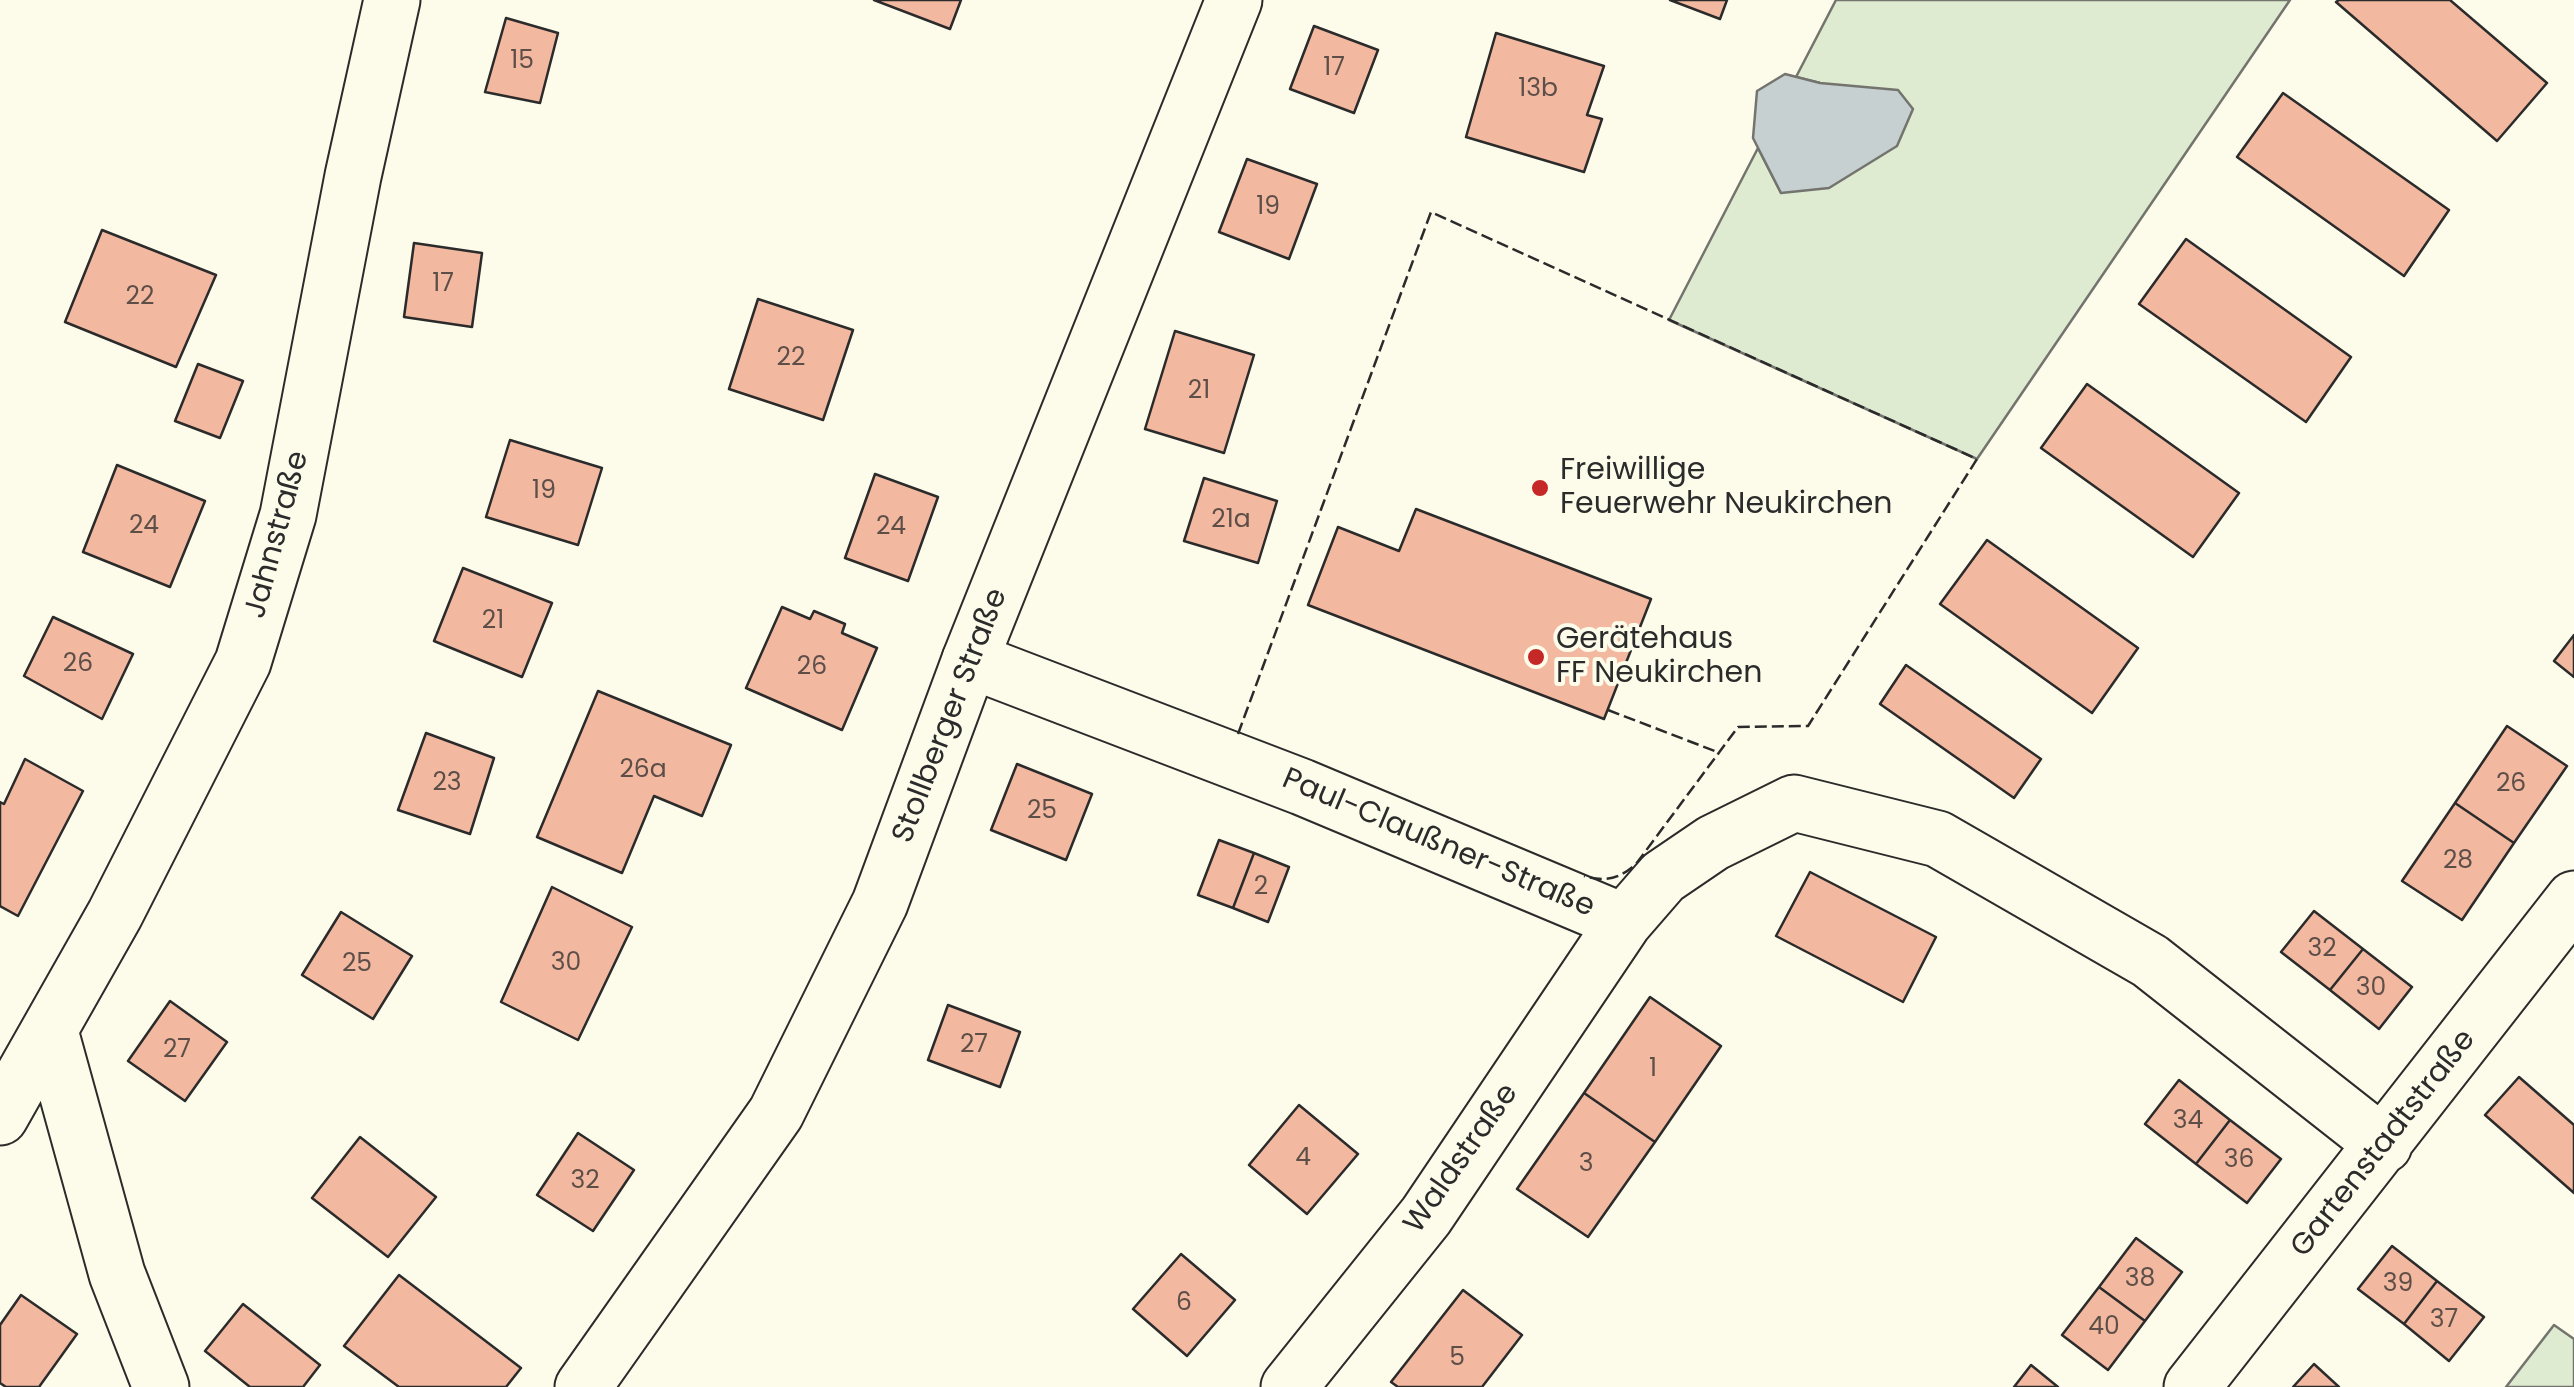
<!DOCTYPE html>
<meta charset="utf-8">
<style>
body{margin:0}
canvas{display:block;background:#fdfbea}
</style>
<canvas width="2574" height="1387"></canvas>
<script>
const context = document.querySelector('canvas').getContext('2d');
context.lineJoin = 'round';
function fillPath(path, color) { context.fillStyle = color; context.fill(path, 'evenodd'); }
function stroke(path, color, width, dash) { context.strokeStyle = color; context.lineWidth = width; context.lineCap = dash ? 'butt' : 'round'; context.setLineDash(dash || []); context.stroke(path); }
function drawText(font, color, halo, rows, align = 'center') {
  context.font = font + ' Poppins,sans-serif'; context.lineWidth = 8; context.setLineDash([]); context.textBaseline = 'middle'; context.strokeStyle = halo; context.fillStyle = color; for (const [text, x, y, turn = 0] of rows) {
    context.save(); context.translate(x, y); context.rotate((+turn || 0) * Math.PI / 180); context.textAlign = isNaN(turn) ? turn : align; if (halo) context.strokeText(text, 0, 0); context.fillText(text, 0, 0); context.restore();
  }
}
const green = new Path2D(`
 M 1836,0 L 2290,0 L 1977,459 L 1669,320 L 1758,148 L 1781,193 L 1820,83 L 1796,77 Z
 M 2554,1325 L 2574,1339 L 2574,1387 L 2506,1387 Z`);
const water = new Path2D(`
 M 1785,74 L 1820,83 L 1898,90 L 1913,109 L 1897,146 L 1829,188 L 1781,193 L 1753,138 L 1757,91 Z`);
const building = new Path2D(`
 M 874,0 L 961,0 L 950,29 Z
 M 1670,0 L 1727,0 L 1720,19 Z
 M 2339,0 L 2450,0 L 2547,83 L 2497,141 L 2336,2 Z
 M 506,18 L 558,33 L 540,103 L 485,92 Z
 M 1314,26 L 1378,50 L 1354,113 L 1290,89 Z
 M 1496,33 L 1604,66 L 1587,115 L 1602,119 L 1584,172 L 1466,137 Z
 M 2283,93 L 2449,210 L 2404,276 L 2237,157 Z
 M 1247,159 L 1317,184 L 1289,259 L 1219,232 Z
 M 102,230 L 216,275 L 176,367 L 65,322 Z
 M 2186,239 L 2351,357 L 2306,422 L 2139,304 Z
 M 414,243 L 482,253 L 472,327 L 404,317 Z
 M 758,299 L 853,330 L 823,420 L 729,389 Z
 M 1175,331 L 1254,355 L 1224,453 L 1145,429 Z
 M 198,364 L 243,381 L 220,438 L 175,421 Z
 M 2087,384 L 2239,493 L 2193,557 L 2041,448 Z
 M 510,440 L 602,468 L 578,545 L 486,517 Z
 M 117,465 L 205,501 L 170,587 L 83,552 Z
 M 875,474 L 938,497 L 908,581 L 845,558 Z
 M 1204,478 L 1277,501 L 1258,563 L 1184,541 Z
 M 1416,509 L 1651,599 L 1604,719 L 1308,605 L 1338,527 L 1399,551 Z
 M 1987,540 L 2138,648 L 2092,713 L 1940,604 Z
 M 463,568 L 552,603 L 522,677 L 434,641 Z
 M 782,607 L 810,619 L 814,611 L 845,624 L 842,633 L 877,648 L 842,730 L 746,688 Z
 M 53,617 L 133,654 L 102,719 L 24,676 Z
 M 2574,635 L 2574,677 L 2554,661 Z
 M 1906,665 L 2041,759 L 2014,798 L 1880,704 Z
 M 598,691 L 731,745 L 702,816 L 654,796 L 622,873 L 537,837 Z
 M 2507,726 L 2567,766 L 2514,843 L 2455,803 Z
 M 426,733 L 494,758 L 470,834 L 398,810 Z
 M 25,759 L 83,791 L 18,916 L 0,906 L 0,802 L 4,804 Z
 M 1017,764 L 1092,794 L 1066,860 L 991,830 Z
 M 2455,803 L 2514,843 L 2462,920 L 2402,881 Z
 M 1219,840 L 1254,853 L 1233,908 L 1198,895 Z
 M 1254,853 L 1289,867 L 1268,922 L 1233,908 Z
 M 1810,872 L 1936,937 L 1903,1002 L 1776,936 Z
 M 552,887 L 632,927 L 578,1040 L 501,1002 Z
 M 2314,911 L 2363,949 L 2330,990 L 2281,952 Z
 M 341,912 L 412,956 L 373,1019 L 302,975 Z
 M 2363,949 L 2412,987 L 2379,1029 L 2330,990 Z
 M 1650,997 L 1721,1046 L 1655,1142 L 1584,1093 Z
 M 170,1001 L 227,1042 L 185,1101 L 128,1061 Z
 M 948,1005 L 1020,1032 L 1000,1087 L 928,1060 Z
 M 2519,1077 L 2574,1125 L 2574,1193 L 2485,1115 Z
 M 2179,1080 L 2230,1120 L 2196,1164 L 2145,1124 Z
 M 1584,1093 L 1655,1142 L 1588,1237 L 1517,1189 Z
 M 1299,1105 L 1358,1154 L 1307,1214 L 1249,1165 Z
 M 2230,1120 L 2281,1159 L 2247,1203 L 2196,1164 Z
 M 578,1133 L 634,1170 L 593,1231 L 537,1195 Z
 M 360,1137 L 436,1197 L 388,1257 L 312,1198 Z
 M 2136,1238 L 2182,1272 L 2145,1321 L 2099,1287 Z
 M 2392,1246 L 2437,1281 L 2404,1324 L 2358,1289 Z
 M 1181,1254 L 1235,1300 L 1187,1356 L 1133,1309 Z
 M 399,1275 L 521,1368 L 506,1387 L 399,1387 L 344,1346 Z
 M 2437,1281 L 2484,1317 L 2449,1361 L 2404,1324 Z
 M 2099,1287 L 2145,1321 L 2108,1370 L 2062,1335 Z
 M 1463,1290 L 1522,1335 L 1482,1387 L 1398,1387 L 1391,1382 Z
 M 21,1295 L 77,1334 L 39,1387 L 6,1387 L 0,1383 L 0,1325 Z
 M 243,1304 L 320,1365 L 303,1387 L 250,1387 L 205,1351 Z
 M 2314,1364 L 2339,1387 L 2293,1387 Z
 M 2031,1365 L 2058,1387 L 2014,1387 Z`);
const minor = new Path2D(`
 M 970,660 L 1302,787 L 1624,922 L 1663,877 L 1713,843 L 1794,803 L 1938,839 L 2150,961 L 2384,1145
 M 50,1031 L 117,1274 L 161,1387
 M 0,1117 L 115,914 L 243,662 L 288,515 L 353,176 L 392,0
 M 1289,1387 L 1426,1216 L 1624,922
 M 2192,1387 L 2574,899`);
const major = new Path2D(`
 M 583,1387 L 776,1113 L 880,903 L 970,660 L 1234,0`);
const fence = new Path2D(`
 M 1608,710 L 1720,753
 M 1238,734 L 1431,212 L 1977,459 L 1808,726 L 1738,727 L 1636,864 C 1619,879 1606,882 1584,876`);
const markers = [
 [1540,488,10,"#c62828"],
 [1536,657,10,"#c62828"]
];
const numberNames = [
 ["15",522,62],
 ["17",1334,69],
 ["13b",1538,90],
 ["19",1268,208],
 ["17",443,285],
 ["22",140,298],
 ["22",791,359],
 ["21",1199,392],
 ["19",544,492],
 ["21a",1231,521],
 ["24",144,527],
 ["24",891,528],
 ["21",493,622],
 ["26",78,665],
 ["26",812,668],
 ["26a",643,771],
 ["23",447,784],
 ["26",2511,785],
 ["25",1042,812],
 ["28",2458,862],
 ["2",1261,888],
 ["32",2322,950],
 ["30",566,964],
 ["25",357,965],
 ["30",2371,989],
 ["27",974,1046],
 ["27",177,1051],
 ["1",1653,1070],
 ["34",2188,1122],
 ["4",1303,1159],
 ["36",2239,1161],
 ["3",1586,1165],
 ["32",585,1182],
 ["38",2140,1280],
 ["39",2398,1285],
 ["6",1184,1304],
 ["37",2444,1321],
 ["40",2104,1328],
 ["5",1457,1359]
];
const poiNames = [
 ["Freiwillige",1560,471],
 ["Feuerwehr Neukirchen",1560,505],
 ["Gerätehaus",1556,640],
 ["FF Neukirchen",1556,674]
];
const streetNames = [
 ["Jahnstraße",278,535,-75],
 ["Stollberger Straße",951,716,-69],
 ["Paul-Claußner-Straße",1438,844,23],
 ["Gartenstadtstraße",2384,1144,-52],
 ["Waldstraße",1462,1159,-55]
];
fillPath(green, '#deebd1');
stroke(green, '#74746e', 2.5);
fillPath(water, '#c7d0d0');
stroke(water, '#74746e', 2.5);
fillPath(building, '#f2b8a0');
stroke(building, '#2b2b2b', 2.5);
stroke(minor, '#2b2b2b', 59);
stroke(major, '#2b2b2b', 59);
stroke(minor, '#fdfbea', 55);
stroke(major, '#fdfbea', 55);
stroke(fence, '#2b2b2b', 2.5, [12, 5]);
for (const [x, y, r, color] of markers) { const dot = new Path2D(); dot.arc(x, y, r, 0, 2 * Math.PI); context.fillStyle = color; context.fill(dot); stroke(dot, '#fdfbea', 4); }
drawText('25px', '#5d4e48', null, numberNames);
drawText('30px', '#2b2b2b', '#fdfbea', poiNames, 'left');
drawText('30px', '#2b2b2b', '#fdfbea', streetNames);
</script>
